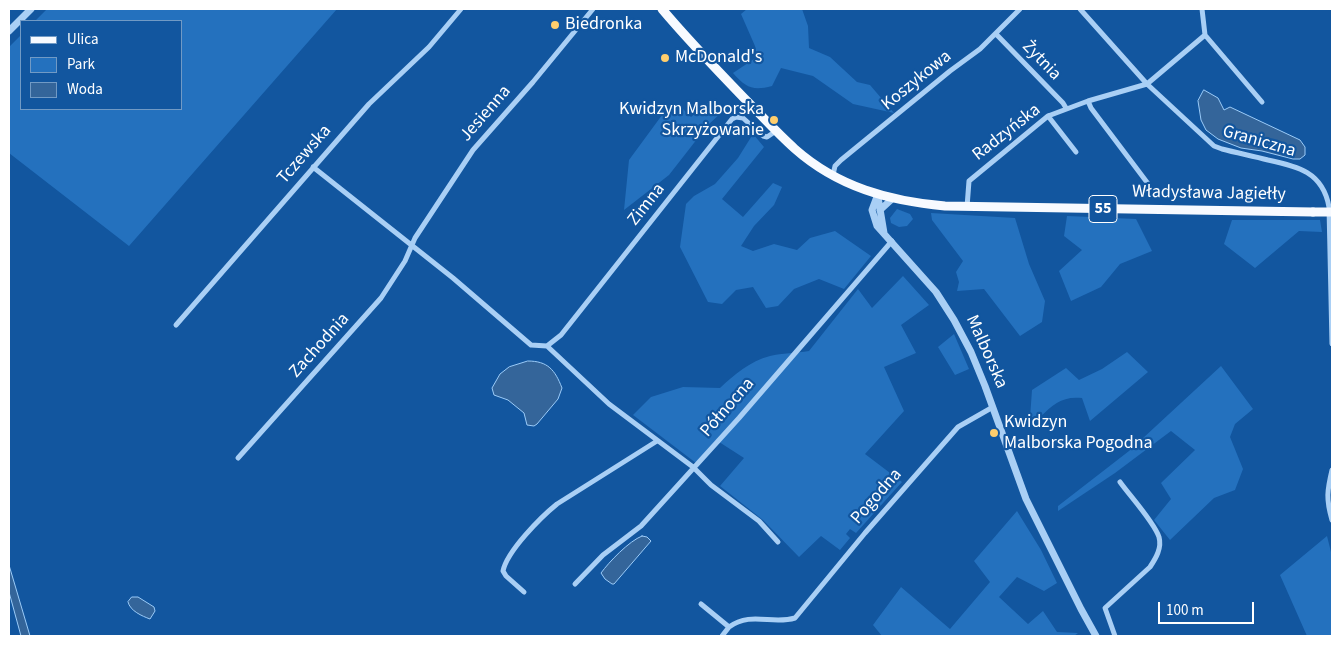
<!DOCTYPE html>
<meta charset="utf-8">
<style>
body{margin:0}
#map{position:relative;width:1341px;height:645px;overflow:hidden;background:#12569f;font-family:"Source Sans 3",sans-serif}
canvas{display:block}
.frame{position:absolute;inset:0;border:10px solid #fff;pointer-events:none}
.legend{position:absolute;left:20px;top:20px;width:162px;height:90px;box-sizing:border-box;background:#12569f;border:1px solid #719ac5;margin:0;padding:6px 9px;list-style:none;font-size:15px;color:#fff}
.legend li{display:flex;align-items:center;gap:10px;height:25px}
.legend b{width:25px;border:1px solid #719ac5}
.scale{position:absolute;left:1158px;top:602px;width:96px;height:22px;box-sizing:border-box;border:2px solid #fff;border-top:0;padding-left:6px;font-size:15px;line-height:18px;white-space:nowrap;color:#fff;-webkit-text-stroke:4px #12569f;paint-order:stroke}
</style>
<div id="map">
<canvas width="1341" height="645"></canvas>
<div class="frame"></div>
<ul class="legend">
<li><b style="height:6px;background:#f7faff"></b>Ulica</li>
<li><b style="height:14px;background:#2471be"></b>Park</li>
<li><b style="height:14px;background:#34659a"></b>Woda</li>
</ul>
<div class="scale">100 m</div>
</div>
<script>
const context = document.querySelector('canvas').getContext('2d');
context.lineJoin = 'round';
function fillPath(path, color) { context.fillStyle = color; context.fill(path, 'evenodd'); }
function stroke(path, color, width, dash) { context.strokeStyle = color; context.lineWidth = width; context.lineCap = dash ? 'butt' : 'round'; context.setLineDash(dash || []); context.stroke(path); }
function drawText(font, color, halo, rows, align = 'center') {
  context.font = font + ' "Source Sans 3",sans-serif'; context.lineWidth = 4.5; context.setLineDash([]); context.textBaseline = 'middle'; context.strokeStyle = halo; context.fillStyle = color; for (const [text, x, y, turn = 0] of rows) {
    context.save(); context.translate(x, y); context.rotate((+turn || 0) * Math.PI / 180); context.textAlign = isNaN(turn) ? turn : align; if (halo) context.strokeText(text, 0, 0); context.fillText(text, 0, 0); context.restore();
  }
}
const green = new Path2D(`
 M 47,9 L 337,9 L 129,246 L 9,153 L 9,47 L 21,35 L 21,109 L 181,109 L 181,21 L 35,21 Z
 M 747,9 L 802,9 L 808,26 L 809,48 L 830,57 L 857,82 L 870,85 L 894,113 L 853,104 L 813,76 L 781,68 L 772,86 C 753,91 746,88 733,73 L 757,57 L 755,46 L 741,14 Z
 M 708,103 L 723,111 L 708,125 L 669,175 L 624,210 L 629,160 L 665,111 L 675,106 L 680,106 L 691,117 Z
 M 753,134 L 764,147 L 722,199 L 743,217 L 773,183 L 782,187 L 774,205 L 754,226 L 741,246 L 753,251 L 774,244 L 797,250 L 810,238 L 835,231 L 871,256 L 844,289 L 819,279 L 794,289 L 778,306 L 766,308 L 753,287 L 736,290 L 722,304 L 708,302 L 680,247 L 686,204 L 694,196 L 715,184 L 738,158 Z
 M 897,209 L 910,214 L 913,219 L 907,226 L 899,227 L 891,223 L 890,218 Z
 M 931,213 L 1015,218 L 1029,264 L 1045,301 L 1042,322 L 1020,336 L 984,289 L 957,291 L 959,282 L 956,272 L 963,261 L 932,220 Z
 M 1067,216 L 1136,219 L 1152,251 L 1120,264 L 1101,287 L 1071,301 L 1059,271 L 1082,250 L 1064,236 Z
 M 1232,220 L 1320,220 L 1322,232 L 1299,231 L 1255,268 L 1224,244 Z
 M 903,276 L 929,305 L 901,325 L 916,353 L 884,367 L 904,411 L 865,454 L 902,482 L 856,533 L 850,529 L 846,534 L 850,538 L 840,550 L 821,536 L 799,557 L 763,520 L 720,486 L 744,458 L 716,440 L 696,463 L 633,415 L 651,397 L 683,387 L 720,388 C 734,375 750,361 770,356 C 782,353 796,353 809,351 L 858,289 L 872,308 Z
 M 954,334 L 969,369 L 955,375 L 938,347 Z
 M 1127,352 L 1148,372 L 1090,421 L 1082,398 C 1062,396 1054,404 1040,417 L 1030,418 L 1032,390 L 1066,368 L 1079,380 L 1102,369 Z
 M 1221,366 L 1253,409 L 1235,424 L 1230,437 L 1243,469 L 1235,490 L 1214,498 L 1170,540 L 1154,520 L 1171,499 L 1161,483 L 1195,450 L 1171,431 L 1115,473 L 1058,511 L 1058,506 L 1129,451 Z
 M 1017,511 L 1041,550 L 1057,583 L 1044,591 L 1017,577 L 999,597 L 1028,624 L 1043,611 L 1057,632 L 1078,633 L 1074,636 L 882,636 L 873,625 L 901,587 L 950,629 L 990,582 L 974,561 Z
 M 1327,536 L 1332,556 L 1332,636 L 1307,636 L 1280,575 Z`);
const water = new Path2D(`
 M 1204,90 L 1218,98 L 1224,110 L 1230,107 L 1300,140 L 1305,147 L 1305,155 L 1300,159 L 1293,159 L 1262,151 L 1241,148 L 1218,139 L 1206,130 L 1201,120 L 1198,101 Z
 M 528,361 C 548,361 555,370 562,388 L 558,399 L 537,424 L 534,426 L 527,425 L 524,413 L 508,400 L 494,395 L 492,388 L 500,374 L 509,367 Z
 M 642,536 L 647,537 L 651,541 L 614,584 L 612,584 L 605,579 L 601,573 C 609,562 629,541 642,536 Z
 M 9,565 L 30,636 L 21,636 L 9,592 Z
 M 132,597 L 138,597 L 154,607 L 155,611 L 150,619 C 142,616 130,611 128,602 Z`);
const minor = new Path2D(`
 M 1080,9 L 1147,84 L 1214,146 L 1222,149 C 1237,153 1253,156 1268,160 C 1297,166 1323,172 1329,207 L 1332,344
 M 1202,9 L 1205,35 L 1262,102
 M 996,34 L 1063,103 L 1066,108
 M 1088,101 L 1091,108 L 1149,185
 M 1048,116 L 1076,152
 M 313,167 L 453,278 L 531,345 L 547,346 L 609,404 L 693,467 L 711,485 L 759,521 L 778,542
 M 833,175 L 835,166 L 841,160 L 950,71 L 980,49 L 1020,9
 M 967,207 L 969,181 L 1048,116 L 1088,101 L 1147,84 L 1205,35
 M 176,325 L 348,128 L 369,104 L 429,47 L 461,9
 M 547,346 L 561,335 L 732,119 L 736,117 L 743,118 L 763,136 L 767,137 L 776,131
 M 238,458 L 381,298 L 405,261 L 415,238 L 473,150 L 533,82 L 593,9
 M 1332,470 C 1327,491 1326,499 1332,520
 M 575,584 L 603,555 L 641,526 L 739,418 L 892,241
 M 524,592 L 506,576 L 503,571 C 507,551 541,517 557,504 L 657,441
 M 701,604 L 729,627 C 751,611 772,625 795,618 L 865,533 L 958,427 L 993,407
 M 722,636 L 729,627
 M 1115,636 L 1105,608 L 1150,567 C 1156,558 1162,548 1159,537 C 1154,522 1130,496 1120,482`);
const tertiary = new Path2D(`
 M 9,31 L 31,9
 M 878,194 L 872,210 L 877,226 L 936,292 L 954,320 L 971,352 L 985,386 L 1026,499 L 1081,609 L 1096,636
 M 878,197 L 884,233
 M 880,210 L 892,199`);
const primary = new Path2D(`
 M 662,9 C 688,40 716,69 744,98 C 761,115 777,133 795,149 C 838,187 889,201 945,206 L 1313,212`);
const primaryBridge = new Path2D(`
 M 1313,212 L 1332,212`);
const markers = [
 [555,25,5,"#ffce6d"],
 [665,58,5,"#ffce6d"],
 [774,120,5,"#ffce6d"],
 [994,433,5,"#ffce6d"]
];
const shields = [
 [1103,209,28]
];
const shieldNames = [
 ["55",1103,209]
];
const poiNames = [
 ["Biedronka",565,25],
 ["McDonald's",675,58],
 ["Kwidzyn Malborska",764,110,"right"],
 ["Skrzyżowanie",764,131,"right"],
 ["Kwidzyn",1004,423],
 ["Malborska Pogodna",1004,444]
];
const streetNames = [
 ["Żytnia",1041,61,46],
 ["Koszykowa",917,81,-39],
 ["Jesienna",486,114,-49],
 ["Radzyńska",1007,133,-38],
 ["Graniczna",1259,142,16],
 ["Tczewska",305,155,-49],
 ["Władysława Jagiełły",1209,194,1],
 ["Zimna",647,205,-52],
 ["Zachodnia",320,346,-48],
 ["Malborska",986,352,66],
 ["Północna",728,408,-49],
 ["Pogodna",877,497,-49]
];
fillPath(green, '#2471be');
fillPath(water, '#34659a');
stroke(water, '#9bcbf8', 1);
stroke(minor, '#a9cff5', 5);
stroke(tertiary, '#a9cff5', 7);
stroke(primary, '#f7faff', 9);
stroke(primaryBridge, '#f7faff', 9);
for (const [x, y, r, color] of markers) { const dot = new Path2D(); dot.arc(x, y, r, 0, 2 * Math.PI); context.fillStyle = color; context.fill(dot); stroke(dot, '#12569f', 2); }
for (const [x, y, w] of shields) { const box = new Path2D(); box.roundRect(x - w / 2, y - 13.5, w, 27, 4); context.fillStyle = '#12569f'; context.fill(box); stroke(box, '#fff', 1); }
drawText('bold 16px', '#fff', null, shieldNames);
drawText('18px', '#fff', '#12569f', poiNames, 'left');
drawText('18px', '#fff', '#12569f', streetNames);
</script>
